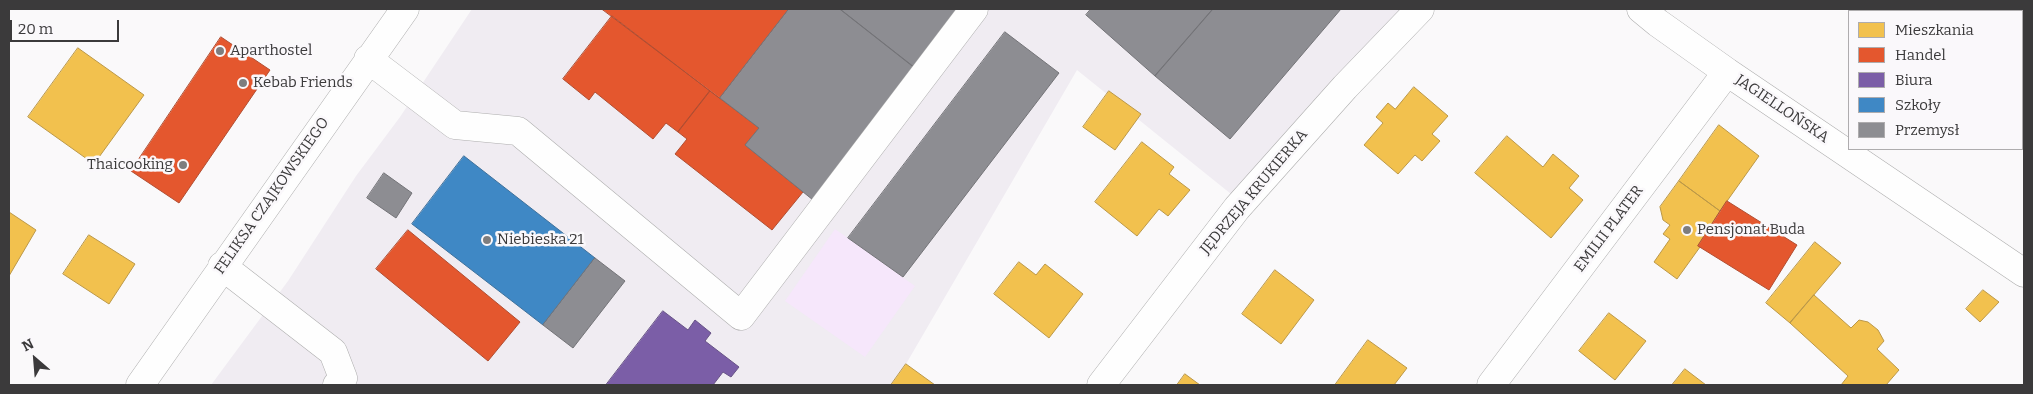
<!DOCTYPE html>
<meta charset="utf-8">
<style>
body{margin:0}
#map{position:relative;width:2033px;height:394px;overflow:hidden;background:#faf9fa;font-family:Bitter,serif}
canvas{display:block}
.frame{position:absolute;inset:0;border:10px solid #3b3a3b;pointer-events:none}
.legend{position:absolute;left:1848px;top:10px;width:175px;height:140px;box-sizing:border-box;background:#faf8fb;border:1px solid #aeacae;margin:0;padding:6px 9px;list-style:none;font-size:15px;color:#3b3a3b}
.legend li{display:flex;align-items:center;gap:10px;height:25px}
.legend b{width:25px;border:1px solid #aeacae}
.north{position:absolute;left:10px;top:334px;width:50px;height:50px;-webkit-text-stroke:4px #faf8fb;paint-order:stroke;rotate:333deg;font-size:14px;font-weight:700;line-height:20px;text-align:center;color:#3b3a3b}
.north::after{content:'';display:block;margin:auto;width:18px;height:22px;background:#3b3a3b;clip-path:polygon(50% 0,100% 100%,50% 72%,0 100%)}
.scale{position:absolute;left:10px;top:20px;width:109px;height:22px;box-sizing:border-box;border:2px solid #3b3a3b;border-top:0;padding-left:6px;font-size:15px;line-height:18px;white-space:nowrap;color:#3b3a3b;-webkit-text-stroke:4px #faf8fb;paint-order:stroke}
</style>
<div id="map">
<canvas width="2033" height="394"></canvas>
<div class="frame"></div>
<ul class="legend">
<li><b style="height:14px;background:#f2c14e"></b>Mieszkania</li>
<li><b style="height:14px;background:#e4572e"></b>Handel</li>
<li><b style="height:14px;background:#7b5ea7"></b>Biura</li>
<li><b style="height:14px;background:#3f88c5"></b>Szkoły</li>
<li><b style="height:14px;background:#8d8d92"></b>Przemysł</li>
</ul>
<div class="north">N</div>
<div class="scale">20 m</div>
</div>
<script>
const context = document.querySelector('canvas').getContext('2d');
context.lineJoin = 'round';
function fillPath(path, color) { context.fillStyle = color; context.fill(path, 'evenodd'); }
function stroke(path, color, width, dash) { context.strokeStyle = color; context.lineWidth = width; context.lineCap = dash ? 'butt' : 'round'; context.setLineDash(dash || []); context.stroke(path); }
function drawText(font, color, halo, rows, align = 'center') {
  context.font = font + ' Bitter,serif'; context.lineWidth = 5; context.setLineDash([]); context.textBaseline = 'middle'; context.strokeStyle = halo; context.fillStyle = color; for (const [text, x, y, turn = 0] of rows) {
    context.save(); context.translate(x, y); context.rotate((+turn || 0) * Math.PI / 180); context.textAlign = isNaN(turn) ? turn : align; if (halo) context.strokeText(text, 0, 0); context.fillText(text, 0, 0); context.restore();
  }
}
const built = new Path2D(`
 M 472,9 L 1403,9 L 1231,194 L 1077,70 L 906,364 L 891,385 L 211,385 L 288,281 L 356,176 L 400,117 Z`);
const green = new Path2D(`
 M 1848,9 L 2024,9 L 2024,122 L 2022,121 L 2022,11 L 1852,11 Z
 M 835,229 L 915,286 L 865,357 L 785,301 Z`);
const homes = new Path2D(`
 M 78,48 L 144,95 L 94,164 L 28,117 Z
 M 1414,87 L 1448,116 L 1432,134 L 1440,141 L 1422,161 L 1415,155 L 1398,174 L 1364,145 L 1383,123 L 1376,117 L 1388,103 L 1395,109 Z
 M 1109,91 L 1141,114 L 1115,150 L 1083,127 Z
 M 1719,125 L 1759,156 L 1720,211 L 1679,181 Z
 M 1507,136 L 1543,167 L 1553,154 L 1579,176 L 1569,188 L 1583,200 L 1551,238 L 1475,173 Z
 M 1142,142 L 1174,167 L 1169,174 L 1190,190 L 1168,216 L 1159,209 L 1137,236 L 1095,202 Z
 M 1679,181 L 1720,211 L 1698,246 L 1700,247 L 1677,279 L 1654,262 L 1670,239 L 1663,234 L 1670,225 L 1663,220 L 1660,207 Z
 M 9,212 L 36,230 L 9,276 Z
 M 89,235 L 135,264 L 109,304 L 63,274 Z
 M 1815,242 L 1841,263 L 1790,323 L 1766,303 Z
 M 1019,262 L 1036,275 L 1045,264 L 1083,294 L 1049,338 L 994,294 Z
 M 1275,270 L 1314,300 L 1281,344 L 1242,314 Z
 M 1983,290 L 1999,302 L 1980,322 L 1966,309 Z
 M 1814,295 L 1851,328 L 1859,320 L 1868,322 L 1878,330 L 1884,341 L 1877,349 L 1899,370 L 1886,385 L 1841,385 L 1848,376 L 1790,323 Z
 M 1609,313 L 1646,341 L 1615,380 L 1579,351 Z
 M 1368,340 L 1407,368 L 1394,385 L 1335,385 Z
 M 906,364 L 935,385 L 891,385 Z
 M 1685,369 L 1706,385 L 1672,385 Z
 M 1185,374 L 1200,385 L 1177,385 Z`);
const shops = new Path2D(`
 M 602,9 L 789,9 L 720,98 Z
 M 612,16 L 710,91 L 678,132 L 666,123 L 653,139 L 595,92 L 589,100 L 563,79 Z
 M 221,37 L 270,70 L 179,203 L 131,171 Z
 M 710,91 L 759,128 L 745,145 L 803,192 L 772,230 L 675,154 L 687,139 L 678,132 Z
 M 1727,201 L 1797,245 L 1769,290 L 1698,246 Z
 M 408,230 L 520,322 L 488,361 L 376,269 Z`);
const offices = new Path2D(`
 M 663,311 L 688,330 L 695,320 L 711,333 L 705,341 L 739,367 L 731,377 L 723,372 L 713,385 L 606,385 Z`);
const schools = new Path2D(`
 M 464,156 L 595,258 L 543,325 L 412,224 Z`);
const industry = new Path2D(`
 M 789,9 L 840,9 L 914,67 L 813,200 L 745,145 L 759,128 L 720,98 Z
 M 840,9 L 961,9 L 914,67 Z
 M 1091,9 L 1213,9 L 1155,76 L 1086,15 Z
 M 1213,9 L 1341,9 L 1230,139 L 1155,76 Z
 M 1005,32 L 1059,73 L 903,277 L 848,238 Z
 M 384,173 L 412,193 L 396,218 L 367,198 Z
 M 595,258 L 625,281 L 573,348 L 543,325 Z`);
const minor = new Path2D(`
 M 1641,9 L 1658,23 L 1727,72 L 2024,273
 M 368,59 L 455,125 L 518,131 L 741,316 L 974,9
 M 222,266 L 333,352 L 343,378 L 337,385
 M 140,385 L 405,9
 M 1101,385 L 1237,208 L 1345,87 L 1420,9
 M 1491,385 L 1727,72`);
const markers = [
 [220,51,5,"#7e7d7e"],
 [243,83,5,"#7e7d7e"],
 [183,165,5,"#7e7d7e"],
 [1687,230,5,"#7e7d7e"],
 [487,240,5,"#7e7d7e"]
];
const poiNames = [
 ["Aparthostel",230,51],
 ["Kebab Friends",253,83],
 ["Thaicooking",173,165,"right"],
 ["Pensjonat Buda",1697,230],
 ["Niebieska 21",497,240]
];
const streetNames = [
 ["JAGIELLOŃSKA",1782,109,34],
 ["JĘDRZEJA KRUKIERKA",1254,192,-50],
 ["FELIKSA CZAJKOWSKIEGO",272,196,-55],
 ["EMILII PLATER",1609,229,-53]
];
fillPath(built, '#f0ecf2');
fillPath(green, '#f6e7fb');
fillPath(homes, '#f2c14e');
stroke(homes, '#bb9848', 1);
fillPath(shops, '#e4572e');
stroke(shops, '#b14e32', 1);
fillPath(offices, '#7b5ea7');
stroke(offices, '#685387', 1);
fillPath(schools, '#3f88c5');
stroke(schools, '#3e719c', 1);
fillPath(industry, '#8d8d92');
stroke(industry, '#747478', 1);
stroke(minor, '#aeaeae', 29);
stroke(minor, '#fefefe', 28);
for (const [x, y, r, color] of markers) { const dot = new Path2D(); dot.arc(x, y, r, 0, 2 * Math.PI); context.fillStyle = color; context.fill(dot); stroke(dot, '#faf8fb', 2); }
drawText('15px', '#3b3a3b', '#faf8fb', poiNames, 'left');
drawText('15px', '#3b3a3b', '#faf8fb', streetNames);
</script>
